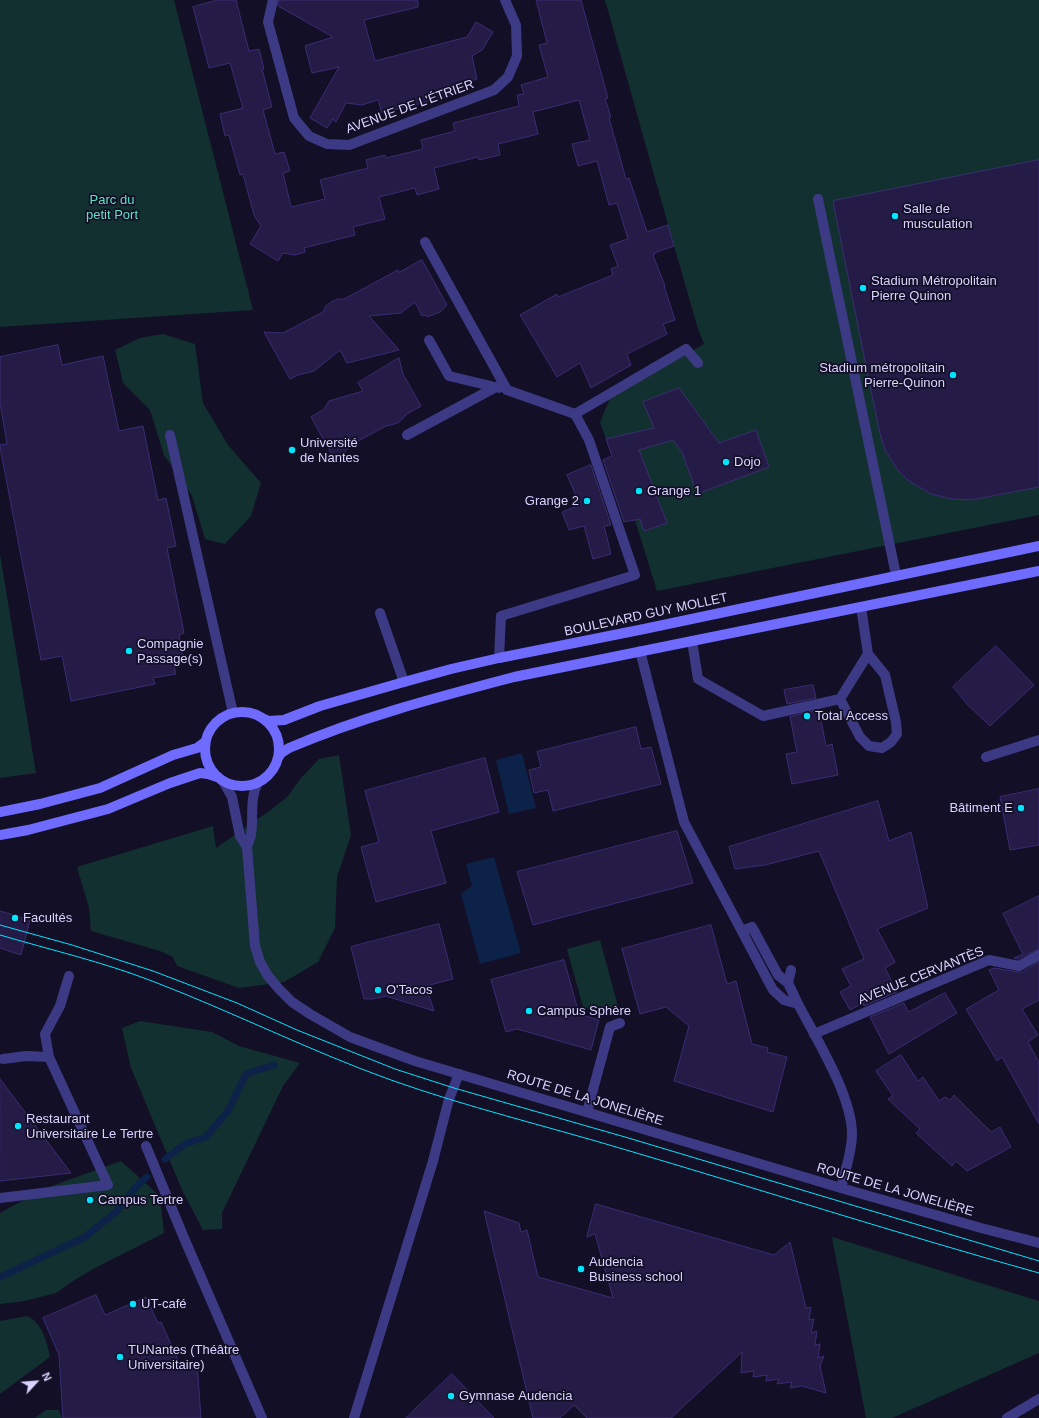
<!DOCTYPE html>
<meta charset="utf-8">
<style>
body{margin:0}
#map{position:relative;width:1039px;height:1418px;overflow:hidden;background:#130f26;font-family:Helvetica,sans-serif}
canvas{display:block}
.north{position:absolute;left:16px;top:1362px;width:40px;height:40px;-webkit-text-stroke:3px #130f26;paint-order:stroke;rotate:64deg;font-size:11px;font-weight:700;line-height:16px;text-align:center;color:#d9d4ff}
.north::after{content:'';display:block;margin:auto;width:14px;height:18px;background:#d9d4ff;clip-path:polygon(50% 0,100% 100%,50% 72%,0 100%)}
</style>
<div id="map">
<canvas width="1039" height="1418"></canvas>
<div class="north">N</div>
</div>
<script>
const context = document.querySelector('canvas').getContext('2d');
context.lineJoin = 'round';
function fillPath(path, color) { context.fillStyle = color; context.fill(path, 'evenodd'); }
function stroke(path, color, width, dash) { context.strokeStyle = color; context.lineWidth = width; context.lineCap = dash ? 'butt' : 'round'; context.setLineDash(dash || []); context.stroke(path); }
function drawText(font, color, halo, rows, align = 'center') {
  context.font = font + ' Helvetica,sans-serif'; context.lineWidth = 3.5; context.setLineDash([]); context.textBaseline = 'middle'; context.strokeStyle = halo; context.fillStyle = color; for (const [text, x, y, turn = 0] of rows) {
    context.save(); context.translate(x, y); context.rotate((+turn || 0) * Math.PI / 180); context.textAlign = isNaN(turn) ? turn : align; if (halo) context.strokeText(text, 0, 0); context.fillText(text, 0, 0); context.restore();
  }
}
const green = new Path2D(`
 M 0,0 L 174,0 L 253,310 L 0,327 Z
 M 605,0 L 1039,0 L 1039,515 L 657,591 L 635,520 L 600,422 L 610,398 L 704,344 L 698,329 L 674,246 Z
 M 163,334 L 195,344 L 203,403 L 228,445 L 261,483 L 251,516 L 225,544 L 205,539 L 192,496 L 164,455 L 150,410 L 123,383 L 115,350 L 140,338 Z
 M 0,554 L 36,773 L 0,778 Z
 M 339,755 L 351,835 L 337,877 L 335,928 L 318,962 L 284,982 L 239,988 L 177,966 L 173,957 L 160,951 L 91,931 L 89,908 L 77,867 L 213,826 L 216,848 L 272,809 L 288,796 L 301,778 L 319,759 Z
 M 600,940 L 619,1010 L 602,1014 L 583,1007 L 567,949 Z
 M 140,1021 L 212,1032 L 239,1046 L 300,1063 L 283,1086 L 222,1213 L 222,1229 L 203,1230 L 182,1190 L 131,1068 L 122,1028 Z
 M 121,1161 L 160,1196 L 164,1233 L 95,1268 L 73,1281 L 56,1293 L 25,1301 L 0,1304 L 0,1213 L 46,1188 Z
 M 832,1237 L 1039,1301 L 1039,1353 L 892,1418 L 866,1418 Z
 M 27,1316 C 42,1322 47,1342 50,1357 L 0,1394 L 0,1321 Z
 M 46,1410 L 59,1410 L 62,1418 L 35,1418 Z`);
const water = new Path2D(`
 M 522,753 L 536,808 L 509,814 L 496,760 Z
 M 494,857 L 521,953 L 480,964 L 461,894 L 472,886 L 466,864 Z`);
const stream = new Path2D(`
 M 165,1159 L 185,1144 L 206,1137 L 228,1111 L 246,1074 L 274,1065
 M 0,1277 L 85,1237 L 116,1212 L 137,1186 L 147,1177`);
const building = new Path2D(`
 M 218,0 L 236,0 L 249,51 L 259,49 L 264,69 L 262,69 L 272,107 L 263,110 L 275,154 L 284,152 L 290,171 L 283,173 L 291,207 L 325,199 L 320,180 L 368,168 L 366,160 L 385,155 L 386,158 L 423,149 L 421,140 L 455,131 L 453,123 L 519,106 L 517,95 L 524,94 L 521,85 L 548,77 L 539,45 L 547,43 L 536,0 L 581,0 L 608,98 L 605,99 L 611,117 L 609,118 L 626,179 L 629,178 L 647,232 L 668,225 L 674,246 L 654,253 L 655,254 L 653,255 L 665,286 L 664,286 L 675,320 L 663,324 L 667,334 L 627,354 L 631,365 L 591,388 L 580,363 L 557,377 L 520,315 L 557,294 L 558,297 L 613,275 L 611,269 L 618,266 L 610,245 L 628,239 L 617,203 L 609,205 L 597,161 L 578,166 L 572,144 L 590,140 L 579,100 L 533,112 L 538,134 L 498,144 L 500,155 L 479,160 L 478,157 L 434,168 L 439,189 L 417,195 L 415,188 L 379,197 L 385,219 L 353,227 L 355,235 L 304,248 L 305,252 L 295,255 L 283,253 L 278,261 L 250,244 L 261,226 L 254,215 L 243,174 L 240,175 L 229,135 L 225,136 L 220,114 L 243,108 L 230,63 L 209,68 L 193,7 Z
 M 279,0 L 418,0 L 418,7 L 364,20 L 375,61 L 467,37 L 476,22 L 493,32 L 482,50 L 472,56 L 477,79 L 455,86 L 458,94 L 382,113 L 378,100 L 362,105 L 346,103 L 336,122 L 333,119 L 327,128 L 310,118 L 339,67 L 312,73 L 305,46 L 333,37 L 278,6 Z
 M 1039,160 L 1039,487 L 971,500 L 952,499 L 931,494 L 909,481 L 901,474 L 895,466 L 885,450 L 879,430 L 833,201 Z
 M 422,260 L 447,305 L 440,312 L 427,317 L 426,315 L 422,316 L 415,302 L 401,313 L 369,316 L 399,350 L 347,363 L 340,350 L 314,371 L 298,375 L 290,379 L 264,332 L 283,333 L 323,312 L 326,306 L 331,302 L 338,299 L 344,299 L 398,270 L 399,272 Z
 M 58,345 L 62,365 L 103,356 L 119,431 L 143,426 L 158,500 L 166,498 L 176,546 L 167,548 L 184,633 L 179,635 L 184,660 L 173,662 L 176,674 L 153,678 L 155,684 L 71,701 L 62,656 L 41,660 L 0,447 L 0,445 L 7,444 L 0,403 L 0,357 Z
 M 399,358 L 403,374 L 421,406 L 407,414 L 398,423 L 386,426 L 349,446 L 344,453 L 335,460 L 311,417 L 324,409 L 329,401 L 363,391 L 358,383 Z
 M 679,388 L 719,443 L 756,430 L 769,467 L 697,494 L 682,452 L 673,440 L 639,450 L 667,523 L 644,531 L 640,519 L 624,522 L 603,460 L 612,456 L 606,439 L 654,428 L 643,402 Z
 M 591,465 L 611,525 L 604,526 L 611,554 L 593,559 L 584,526 L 569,530 L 562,512 L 580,505 L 567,475 Z
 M 996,646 L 1034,685 L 990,726 L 968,705 L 953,687 Z
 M 813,685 L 816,698 L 787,704 L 784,690 Z
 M 819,710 L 826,746 L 832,744 L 838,775 L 792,784 L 786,754 L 797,752 L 790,717 Z
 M 636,727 L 641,749 L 651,747 L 661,784 L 553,811 L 548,790 L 534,793 L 529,770 L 541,767 L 537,752 Z
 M 485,758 L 499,812 L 431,831 L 446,883 L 376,902 L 361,847 L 379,842 L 365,791 Z
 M 1039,789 L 1039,845 L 1010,850 L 1000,797 Z
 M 878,801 L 889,841 L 911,832 L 928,908 L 877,929 L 895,962 L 885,968 L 897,992 L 864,1006 L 863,1003 L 850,1010 L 840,992 L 851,986 L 842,969 L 864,959 L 819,851 L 765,865 L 735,869 L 729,847 Z
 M 677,831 L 693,883 L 533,925 L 517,872 Z
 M 1039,896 L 1039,949 L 1018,959 L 1014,958 L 1023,954 L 1003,914 Z
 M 0,911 L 30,920 L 21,955 L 0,948 Z
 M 439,924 L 453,979 L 426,986 L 434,1011 L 386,996 L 372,999 L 364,999 L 351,947 Z
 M 711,925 L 727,984 L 736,981 L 752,1044 L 768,1048 L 767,1052 L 787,1057 L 773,1112 L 674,1081 L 689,1026 L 666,1007 L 640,1014 L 622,949 Z
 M 564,960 L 579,1014 L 599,1020 L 591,1050 L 517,1029 L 506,1032 L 491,980 Z
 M 1039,962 L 1039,1000 L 1022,1009 L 1038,1035 L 1028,1042 L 1039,1062 L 1039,1124 L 1002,1057 L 997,1061 L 966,1009 L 999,990 L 989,970 L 994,968 L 1018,972 L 1022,972 Z
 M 945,993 L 957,1013 L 889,1054 L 870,1017 L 904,1003 L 908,1012 Z
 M 901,1055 L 918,1081 L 923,1077 L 939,1101 L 945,1097 L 950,1100 L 954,1095 L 991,1132 L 1000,1127 L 1011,1147 L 967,1171 L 956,1161 L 952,1166 L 916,1133 L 920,1129 L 888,1099 L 893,1096 L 876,1071 Z
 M 0,1079 L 71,1173 L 0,1181 Z
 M 596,1204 L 774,1255 L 790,1242 L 806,1308 L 811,1307 L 809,1320 L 814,1319 L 811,1333 L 817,1331 L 815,1345 L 820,1344 L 818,1358 L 824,1356 L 820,1366 L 826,1393 L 802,1386 L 790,1388 L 792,1382 L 777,1384 L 779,1379 L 766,1381 L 767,1375 L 753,1377 L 754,1371 L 741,1373 L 742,1352 L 671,1418 L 587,1418 L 574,1405 L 560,1418 L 533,1418 L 484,1211 L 519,1223 L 521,1232 L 527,1230 L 538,1277 L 613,1298 L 595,1234 L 587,1237 Z
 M 96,1295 L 105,1315 L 146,1297 L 158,1323 L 161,1322 L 179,1362 L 197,1362 L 201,1418 L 63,1418 L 59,1355 L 43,1318 Z
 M 452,1374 L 494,1418 L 406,1418 Z`);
const service = new Path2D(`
 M 818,199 L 896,575
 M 425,242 L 507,390
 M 429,340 L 449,376 L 499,388
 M 170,435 L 233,713
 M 407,435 L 496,387
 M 380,613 L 404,682
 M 692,641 L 698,679 L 763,716 L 840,699 L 868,654 L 861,607
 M 840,699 L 860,737 L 869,746 L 882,748 L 891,742 L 897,734 L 896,722 L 885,675 L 868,654
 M 986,757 L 1039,740
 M 742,931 L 752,927 L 778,975 L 788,983 L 798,1004
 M 788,983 L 791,970
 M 814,1034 L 989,960 L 1019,966 L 1039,955
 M 3,1059 L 26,1056 L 49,1057
 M 587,1112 L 610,1027 L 620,1023
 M 0,1198 L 108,1185 L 49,1057 L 45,1034 L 60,1006 L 69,976
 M 354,1418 L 433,1161 L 449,1099 L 459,1074`);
const pedestrian = new Path2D(`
 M 146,1146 L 184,1238 L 262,1418`);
const minor = new Path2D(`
 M 273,0 L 268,22 L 294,118 L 309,136 L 327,144 L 349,145 L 494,90 L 508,77 L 517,56 L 516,25 L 505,0
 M 575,414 L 686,349 L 698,363
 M 640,651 L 684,822 L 773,990 L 784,1000 L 798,1004 C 816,1038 852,1096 852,1134 C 852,1153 845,1170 841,1188
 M 499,658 L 501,616 L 635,575 L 589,440 L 575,414 L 507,390
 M 223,781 L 232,797 L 240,836 L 247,847
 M 258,782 C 249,800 254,816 251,835 C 250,839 248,843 247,847 L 255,946 L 260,962 L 268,976 L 279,989 L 292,1002 L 310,1014 L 350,1037 L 415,1061 L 841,1188 L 981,1228 L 1039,1243
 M 1007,1418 L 1039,1399`);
const secondary = new Path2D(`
 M205 749a37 37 0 1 1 74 0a37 37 0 1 1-74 0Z
 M 262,718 L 269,721 L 284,720 L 320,706 L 404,682 L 451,669 L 499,658 L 644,629 L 1039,546
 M 278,758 L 281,753 L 289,748 C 361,717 438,697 514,677 L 1039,571
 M 0,812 L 40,804 L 100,788 L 173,755 L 197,748 L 205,742
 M 0,835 L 28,830 L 108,809 L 170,783 L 200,773 L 208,774 L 217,777`);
const tram = new Path2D(`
 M 0,925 L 72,945 L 153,971 L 237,1003 L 297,1030 L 395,1069 L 454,1088 L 625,1137 L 1039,1261
 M 0,935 C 51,950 103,962 152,981 C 233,1012 310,1051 391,1080 C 467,1107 546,1126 623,1149 C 762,1190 899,1234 1039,1273`);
const markers = [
 [895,216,4,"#00e5ff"],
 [863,288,4,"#00e5ff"],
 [953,375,4,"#00e5ff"],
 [292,450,4,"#00e5ff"],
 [726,462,4,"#00e5ff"],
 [639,491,4,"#00e5ff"],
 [587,501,4,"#00e5ff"],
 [129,651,4,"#00e5ff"],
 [807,716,4,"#00e5ff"],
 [1021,808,4,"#00e5ff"],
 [15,918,4,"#00e5ff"],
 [378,990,4,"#00e5ff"],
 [529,1011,4,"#00e5ff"],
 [18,1126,4,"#00e5ff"],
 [90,1200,4,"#00e5ff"],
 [581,1269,4,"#00e5ff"],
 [133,1304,4,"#00e5ff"],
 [120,1357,4,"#00e5ff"],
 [451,1396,4,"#00e5ff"]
];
const streetNames = [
 ["AVENUE DE L'ÉTRIER",410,107,-20],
 ["BOULEVARD GUY MOLLET",646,615,-12],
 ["AVENUE CERVANTÈS",921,976,-22],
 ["ROUTE DE LA JONELIÈRE",585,1098,17],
 ["ROUTE DE LA JONELIÈRE",895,1190,16]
];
const parkNames = [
 ["Parc du",112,200],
 ["petit Port",112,215]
];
const poiNames = [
 ["Salle de",903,209],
 ["musculation",903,224],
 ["Stadium Métropolitain",871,281],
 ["Pierre Quinon",871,296],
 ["Stadium métropolitain",945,368,"right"],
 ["Pierre-Quinon",945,383,"right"],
 ["Université",300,443],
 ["de Nantes",300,458],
 ["Dojo",734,462],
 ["Grange 1",647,491],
 ["Grange 2",579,501,"right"],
 ["Compagnie",137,644],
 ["Passage(s)",137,659],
 ["Total Access",815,716],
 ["Bâtiment E",1013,808,"right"],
 ["Facultés",23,918],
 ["O'Tacos",386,990],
 ["Campus Sphère",537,1011],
 ["Restaurant",26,1119],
 ["Universitaire Le Tertre",26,1134],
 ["Campus Tertre",98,1200],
 ["Audencia",589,1262],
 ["Business school",589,1277],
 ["UT-café",141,1304],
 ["TUNantes (Théâtre",128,1350],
 ["Universitaire)",128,1365],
 ["Gymnase Audencia",459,1396]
];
fillPath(green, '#12302f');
fillPath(water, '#0c2248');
stroke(stream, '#0c2248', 7);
fillPath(building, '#241b47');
stroke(building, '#3b2d73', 1);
stroke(service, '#3d3a85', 10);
stroke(pedestrian, '#3d3a85', 10);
stroke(minor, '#3d3a85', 10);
stroke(secondary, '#6f6bff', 10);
stroke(tram, '#00e5ff', 1);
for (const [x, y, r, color] of markers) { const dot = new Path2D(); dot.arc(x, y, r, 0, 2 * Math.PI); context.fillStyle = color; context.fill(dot); stroke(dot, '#130f26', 1.5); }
drawText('13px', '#d9d4ff', '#130f26', streetNames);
drawText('13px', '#5fe0c0', '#130f26', parkNames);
drawText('13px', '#d9d4ff', '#130f26', poiNames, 'left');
</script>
